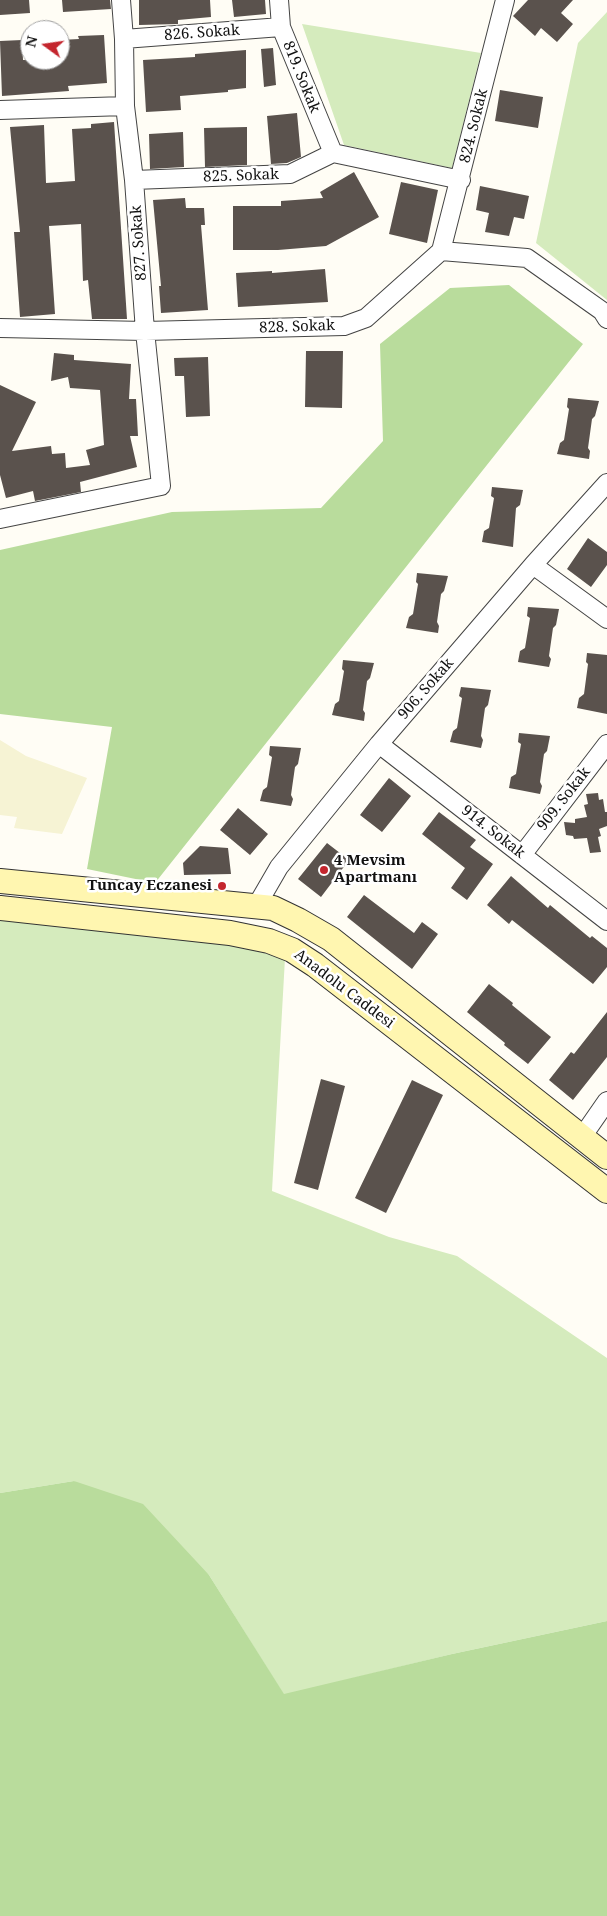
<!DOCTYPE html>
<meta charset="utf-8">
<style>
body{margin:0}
#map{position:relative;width:607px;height:1916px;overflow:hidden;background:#fffdf5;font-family:"Noto Serif",serif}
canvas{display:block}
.north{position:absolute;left:20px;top:20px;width:50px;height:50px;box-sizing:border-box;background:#fff;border:1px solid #a0a0a0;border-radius:50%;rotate:284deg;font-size:14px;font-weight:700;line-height:20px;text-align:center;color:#111}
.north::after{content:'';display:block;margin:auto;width:18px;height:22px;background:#c4262e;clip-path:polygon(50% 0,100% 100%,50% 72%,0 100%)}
</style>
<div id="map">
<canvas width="607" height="1916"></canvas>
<div class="north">N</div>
</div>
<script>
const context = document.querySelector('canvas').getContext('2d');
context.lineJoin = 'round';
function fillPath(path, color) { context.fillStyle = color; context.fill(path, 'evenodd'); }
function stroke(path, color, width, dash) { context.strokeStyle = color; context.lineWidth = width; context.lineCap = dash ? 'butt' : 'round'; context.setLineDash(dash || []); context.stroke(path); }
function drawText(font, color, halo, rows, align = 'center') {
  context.font = font + ' "Noto Serif",serif'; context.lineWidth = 5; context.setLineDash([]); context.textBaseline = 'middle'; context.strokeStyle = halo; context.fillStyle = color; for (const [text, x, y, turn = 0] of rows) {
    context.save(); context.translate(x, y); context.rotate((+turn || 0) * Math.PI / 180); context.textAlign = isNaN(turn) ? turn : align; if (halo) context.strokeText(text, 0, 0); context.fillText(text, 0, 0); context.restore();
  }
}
const farmland = new Path2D(`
 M 0,740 L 26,756 L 87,778 L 62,834 L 14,828 L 17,817 L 0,815 Z`);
const green = new Path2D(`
 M 607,12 L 607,300 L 536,243 L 578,43 Z
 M 302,24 L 481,53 L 452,168 L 344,145 Z
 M 0,919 L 230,945 L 285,958 L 272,1191 L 389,1237 L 457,1256 L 607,1358 L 607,1621 L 452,1654 L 284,1695 L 209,1575 L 74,1481 L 0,1493 Z`);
const forest = new Path2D(`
 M 509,285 L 583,344 L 155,883 L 87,869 L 112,727 L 0,714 L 0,550 L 172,512 L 321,508 L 383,441 L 380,344 L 450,288 Z
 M 74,1481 L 143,1504 L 209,1575 L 284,1694 L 452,1654 L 607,1621 L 607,1916 L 0,1916 L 0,1493 Z`);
const building = new Path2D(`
 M 0,0 L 29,0 L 30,13 L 0,15 Z
 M 62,0 L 110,0 L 111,9 L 63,12 Z
 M 139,0 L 210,0 L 211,17 L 178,20 L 178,24 L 139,25 Z
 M 232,0 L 265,0 L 266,14 L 234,17 Z
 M 528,0 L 573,0 L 561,13 L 573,24 L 557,42 L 541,28 L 535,36 L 513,16 Z
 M 104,35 L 107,83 L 68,86 L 69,91 L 2,96 L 0,41 L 22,40 L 23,60 L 60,60 L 60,40 L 79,39 L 78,36 Z
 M 273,48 L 276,85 L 264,87 L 261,49 Z
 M 246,50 L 246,88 L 228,90 L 228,92 L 180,96 L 181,110 L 146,112 L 143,60 L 195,57 L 195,54 Z
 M 500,90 L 543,97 L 538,128 L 495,121 Z
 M 297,113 L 301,157 L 287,163 L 271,164 L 267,116 Z
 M 114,122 L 127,319 L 92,319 L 88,280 L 83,281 L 81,224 L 49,226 L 55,314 L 20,317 L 14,232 L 20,232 L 10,127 L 44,125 L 46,183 L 75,181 L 72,129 L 91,128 L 91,124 Z
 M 247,127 L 247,165 L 205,167 L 204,128 Z
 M 183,132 L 184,167 L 150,169 L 149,134 Z
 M 354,172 L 379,217 L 326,246 L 278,250 L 233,250 L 233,206 L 281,206 L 281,201 L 323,198 L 320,192 Z
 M 401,182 L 438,190 L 427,243 L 389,234 Z
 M 480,186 L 529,196 L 524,219 L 514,217 L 509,236 L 485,232 L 489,213 L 476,210 Z
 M 185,198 L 186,208 L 204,208 L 205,225 L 201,225 L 208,310 L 161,313 L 159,286 L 161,286 L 153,200 Z
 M 325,269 L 328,302 L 238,307 L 236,273 L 272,271 L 272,273 Z
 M 306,351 L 343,351 L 342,408 L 305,407 Z
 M 54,353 L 74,355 L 74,360 L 131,364 L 129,399 L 136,399 L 138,436 L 130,436 L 137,467 L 80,482 L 81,492 L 35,501 L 33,491 L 6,498 L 0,475 L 0,385 L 36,402 L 12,451 L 51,446 L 52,454 L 65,453 L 66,468 L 90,465 L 86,450 L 104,445 L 100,390 L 70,388 L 68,377 L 51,381 Z
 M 208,357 L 210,416 L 186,417 L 184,376 L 175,376 L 174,358 Z
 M 568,398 L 599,401 L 595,416 L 592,419 L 588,448 L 590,451 L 589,459 L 557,454 L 560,443 L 564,440 L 569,409 L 567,407 Z
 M 492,487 L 523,490 L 520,505 L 516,508 L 513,547 L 482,542 L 484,531 L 489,528 L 494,498 L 491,496 Z
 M 588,538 L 607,552 L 607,565 L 591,587 L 567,569 Z
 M 417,573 L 448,576 L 444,591 L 441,594 L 437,622 L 439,626 L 438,633 L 406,628 L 409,617 L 413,614 L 418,584 L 416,582 Z
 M 528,607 L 559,609 L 556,625 L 553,628 L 549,656 L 551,659 L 549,667 L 518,662 L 520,651 L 525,648 L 530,618 L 527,616 Z
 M 587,653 L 607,655 L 607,714 L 577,708 L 579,698 L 584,694 L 588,664 L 586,662 Z
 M 343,660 L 374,663 L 370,678 L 367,681 L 363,710 L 365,713 L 364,721 L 332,715 L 335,704 L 339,701 L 344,671 L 342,669 Z
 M 461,687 L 491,690 L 488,705 L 485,708 L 481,736 L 483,740 L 481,748 L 450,742 L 453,731 L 457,728 L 462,698 L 459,696 Z
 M 519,733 L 550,736 L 547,751 L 544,754 L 540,782 L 542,786 L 540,794 L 509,788 L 511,777 L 516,774 L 521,744 L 518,742 Z
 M 270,746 L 301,748 L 298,764 L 295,767 L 291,795 L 293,799 L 291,806 L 260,801 L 263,790 L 267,787 L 272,757 L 269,755 Z
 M 389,778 L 411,796 L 382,832 L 360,815 Z
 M 598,793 L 599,800 L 603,799 L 605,812 L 607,812 L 607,826 L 599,829 L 601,836 L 598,837 L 601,852 L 590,853 L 587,838 L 574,839 L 573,836 L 566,835 L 564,822 L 575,823 L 575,819 L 587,817 L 584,805 L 588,804 L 586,794 Z
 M 238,808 L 268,834 L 250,855 L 220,830 Z
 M 439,812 L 476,840 L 470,847 L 493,864 L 467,900 L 451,888 L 465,868 L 422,834 Z
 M 327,843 L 349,860 L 321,897 L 298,879 Z
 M 200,846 L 228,848 L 231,874 L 184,875 L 183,863 Z
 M 511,876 L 548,908 L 550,905 L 590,938 L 592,936 L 607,948 L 607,967 L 593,984 L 512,920 L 509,924 L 487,905 Z
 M 364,895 L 414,933 L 422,922 L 438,934 L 412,969 L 347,917 Z
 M 489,984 L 513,1003 L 512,1005 L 551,1037 L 528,1064 L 504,1045 L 505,1043 L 467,1012 Z
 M 607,1012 L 607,1057 L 573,1100 L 549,1080 L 571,1052 L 574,1054 Z
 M 321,1079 L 345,1086 L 318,1190 L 294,1183 Z
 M 412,1080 L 443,1095 L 386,1213 L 355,1198 Z`);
const minor = new Path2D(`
 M 279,0 L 281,27 L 333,153
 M 124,39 L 281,27
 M 0,110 L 125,106
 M 134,180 L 290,174 L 333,153 L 461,180
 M 441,251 L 505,0
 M 0,328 L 145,331 L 344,326 L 366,318 L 441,251 L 527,258 L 602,311 L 607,319
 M 0,519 L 161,486 L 145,331 L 134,180 L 125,106 L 124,39 L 121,0
 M 533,565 L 607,619
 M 379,744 L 607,921
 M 522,855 L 607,744
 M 257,905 L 279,867 L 379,744 L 533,565 L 607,483
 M 582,1137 L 607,1101`);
const secondary = new Path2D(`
 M 0,881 L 273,908 L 298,920 L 331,939 L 607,1157
 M 0,908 L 230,933 L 269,941 L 292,950 L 315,965 L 607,1191`);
const markers = [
 [324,870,5,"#c4262e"],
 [222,886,5,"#c4262e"]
];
const streetNames = [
 ["826. Sokak",202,33,-4],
 ["819. Sokak",301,77,68],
 ["824. Sokak",474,126,-76],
 ["825. Sokak",241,176,-2],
 ["827. Sokak",139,243,-94],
 ["828. Sokak",297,327,-2],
 ["906. Sokak",426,689,-49],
 ["909. Sokak",564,799,-52],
 ["914. Sokak",493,832,38],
 ["Anadolu Caddesi",344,989,37]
];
const poiNames = [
 ["4 Mevsim",334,861],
 ["Apartmanı",334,878],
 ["Tuncay Eczanesi",212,886,"right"]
];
fillPath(farmland, '#f6f3d4');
fillPath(green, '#d5ebbd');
fillPath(forest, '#b9dc9c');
fillPath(building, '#5a524d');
stroke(minor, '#444', 20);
stroke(secondary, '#333', 26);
stroke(minor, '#fff', 18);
stroke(secondary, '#fff6b0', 24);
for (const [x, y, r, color] of markers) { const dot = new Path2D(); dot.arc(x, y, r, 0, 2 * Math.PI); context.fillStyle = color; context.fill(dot); stroke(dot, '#fff', 2); }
drawText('15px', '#111', '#fff', streetNames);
drawText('bold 15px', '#111', '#fff', poiNames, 'left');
</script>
